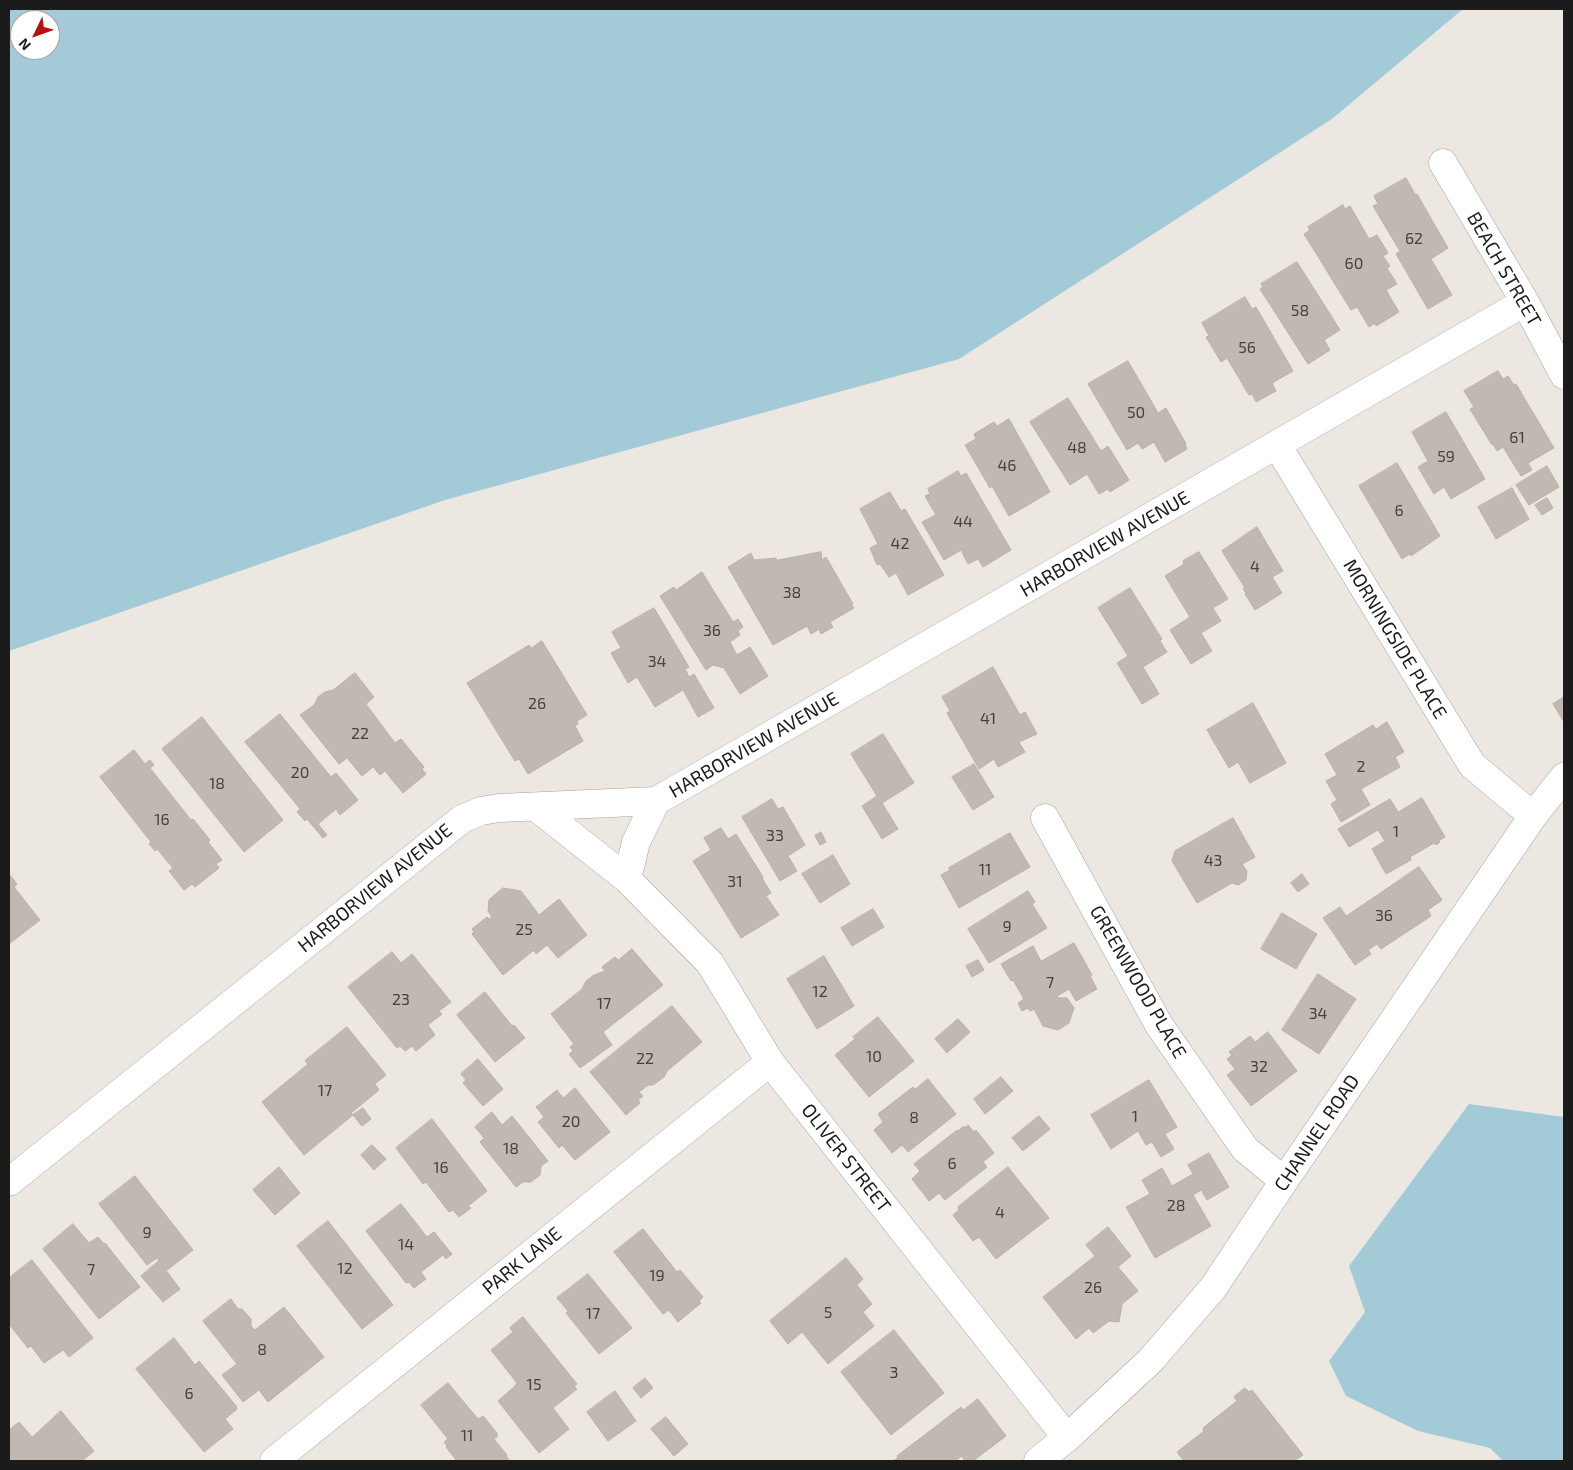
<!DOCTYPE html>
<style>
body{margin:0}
#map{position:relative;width:1573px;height:1470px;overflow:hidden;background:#ece8e1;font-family:"Exo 2",sans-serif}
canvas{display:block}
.frame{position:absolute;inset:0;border:10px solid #1b1b1b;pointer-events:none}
.north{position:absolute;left:10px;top:10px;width:50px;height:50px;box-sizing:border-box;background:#fff;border:1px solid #a4a4a4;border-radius:50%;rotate:228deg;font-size:14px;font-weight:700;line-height:20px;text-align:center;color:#1b1b1b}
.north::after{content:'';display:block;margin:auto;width:18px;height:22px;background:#b90f0d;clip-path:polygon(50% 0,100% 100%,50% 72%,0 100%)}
</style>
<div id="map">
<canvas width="1573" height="1470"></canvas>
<div class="frame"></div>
<div class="north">N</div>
</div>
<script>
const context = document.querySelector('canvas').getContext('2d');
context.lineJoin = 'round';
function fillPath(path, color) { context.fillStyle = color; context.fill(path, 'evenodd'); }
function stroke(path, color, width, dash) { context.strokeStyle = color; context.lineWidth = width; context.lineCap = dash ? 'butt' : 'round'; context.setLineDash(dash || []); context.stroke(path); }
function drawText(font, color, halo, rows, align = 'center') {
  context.font = font + ' "Exo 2",sans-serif'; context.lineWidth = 4; context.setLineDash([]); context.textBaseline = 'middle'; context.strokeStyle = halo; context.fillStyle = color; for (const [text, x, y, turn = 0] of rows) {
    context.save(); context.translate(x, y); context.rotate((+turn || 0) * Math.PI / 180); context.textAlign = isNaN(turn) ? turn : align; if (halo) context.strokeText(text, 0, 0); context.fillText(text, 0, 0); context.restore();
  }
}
const water = new Path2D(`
 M 9,9 L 1463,9 L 1332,119 L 959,359 L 445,500 L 9,651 ZM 20,20 L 50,20 L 50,50 L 20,50 Z
 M 1469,1104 L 1564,1117 L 1564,1461 L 1503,1461 L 1490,1448 L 1418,1431 L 1346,1396 L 1329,1361 L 1365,1312 L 1349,1266 Z`);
const building = new Path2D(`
 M 1406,178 L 1416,196 L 1417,194 L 1448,248 L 1431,259 L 1452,295 L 1428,309 L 1396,254 L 1400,251 L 1373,206 L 1378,204 L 1374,196 Z
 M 1343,205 L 1345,209 L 1350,206 L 1369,239 L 1377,235 L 1388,253 L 1383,256 L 1390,266 L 1387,268 L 1397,284 L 1386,290 L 1399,312 L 1376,326 L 1375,323 L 1369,327 L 1357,307 L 1351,310 L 1304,234 L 1310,230 L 1308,227 Z
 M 1297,262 L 1340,330 L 1324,340 L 1330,350 L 1308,364 L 1260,289 L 1263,287 L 1261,284 Z
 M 1245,297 L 1252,309 L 1256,307 L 1293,371 L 1272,383 L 1276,391 L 1256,402 L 1252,394 L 1249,395 L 1227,358 L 1221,362 L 1206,337 L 1209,336 L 1202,323 Z
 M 1128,361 L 1158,413 L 1166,408 L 1186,444 L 1185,444 L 1187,449 L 1165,462 L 1154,442 L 1142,449 L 1138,443 L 1127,450 L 1088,384 Z
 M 1498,371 L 1503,379 L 1508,376 L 1514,385 L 1516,384 L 1554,448 L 1528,463 L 1532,470 L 1521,476 L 1503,447 L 1497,451 L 1493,444 L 1492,445 L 1470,409 L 1474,407 L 1464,391 Z
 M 1068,398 L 1101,451 L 1108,446 L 1129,480 L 1110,492 L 1108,489 L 1099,494 L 1087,474 L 1070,485 L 1030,422 Z
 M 1446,412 L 1485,479 L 1451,499 L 1444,487 L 1434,494 L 1418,467 L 1428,461 L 1412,432 Z
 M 1009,419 L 1050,492 L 1009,516 L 992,486 L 990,488 L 965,445 L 976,439 L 974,434 L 994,422 L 997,426 Z
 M 1397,463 L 1440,536 L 1411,556 L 1410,554 L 1402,559 L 1359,486 Z
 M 1547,466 L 1559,487 L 1529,505 L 1516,485 Z
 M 958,471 L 961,476 L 966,473 L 1011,550 L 983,567 L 978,559 L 968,564 L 961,550 L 944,560 L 922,522 L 936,515 L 925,496 L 930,494 L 928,489 Z
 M 1512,488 L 1529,519 L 1496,539 L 1478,507 Z
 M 890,492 L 901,511 L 905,509 L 944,575 L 908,595 L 896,573 L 889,577 L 880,564 L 877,565 L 870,548 L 878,544 L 860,509 Z
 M 1547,498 L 1553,508 L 1542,515 L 1535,505 Z
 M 1257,527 L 1283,571 L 1272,577 L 1282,593 L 1255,610 L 1245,594 L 1246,593 L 1243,589 L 1245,588 L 1222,551 Z
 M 821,552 L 822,560 L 826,557 L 853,604 L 851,604 L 854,608 L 830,622 L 833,627 L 821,634 L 819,629 L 811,634 L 807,626 L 773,645 L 728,567 L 751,553 L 754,560 L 776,558 L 777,560 Z
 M 1199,552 L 1228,599 L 1213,608 L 1221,621 L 1201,633 L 1212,651 L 1191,664 L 1170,630 L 1190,617 L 1165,576 L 1184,564 L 1183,561 Z
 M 702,572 L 733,622 L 738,619 L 743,627 L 738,631 L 740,635 L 730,642 L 737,655 L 750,647 L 768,676 L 740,694 L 724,668 L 713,665 L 706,670 L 660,596 L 674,587 L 676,590 Z
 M 1130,588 L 1162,639 L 1160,641 L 1167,652 L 1143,667 L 1159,694 L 1142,704 L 1117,663 L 1128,656 L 1098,608 Z
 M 654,608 L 689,667 L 685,669 L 689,677 L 694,674 L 714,708 L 698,717 L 683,690 L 655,707 L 637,677 L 628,683 L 611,653 L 621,648 L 612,632 Z
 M 542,641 L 587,715 L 577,721 L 578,724 L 575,726 L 583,741 L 528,774 L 519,759 L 515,761 L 467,683 L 529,645 L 531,648 Z
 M 993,667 L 1020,715 L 1025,712 L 1037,734 L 1019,742 L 1025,752 L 998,767 L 994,759 L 979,769 L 947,713 L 950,711 L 942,697 Z
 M 355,673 L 374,697 L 366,704 L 395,743 L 401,739 L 424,767 L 422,769 L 426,774 L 403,793 L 385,771 L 380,775 L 373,767 L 362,776 L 347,758 L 339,764 L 300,715 L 314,705 L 318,697 L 325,692 L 333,690 Z
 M 1564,697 L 1564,722 L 1553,704 Z
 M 1253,703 L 1286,763 L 1250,783 L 1238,762 L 1229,768 L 1207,730 Z
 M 280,714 L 331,777 L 336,773 L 358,800 L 340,815 L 336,809 L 318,824 L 327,835 L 323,838 L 307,819 L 305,821 L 297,812 L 300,809 L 297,805 L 245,742 Z
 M 202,717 L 283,820 L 244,852 L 162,749 Z
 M 1387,722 L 1404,752 L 1395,757 L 1400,767 L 1361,789 L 1370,805 L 1341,822 L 1331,804 L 1337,800 L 1326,781 L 1337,775 L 1325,754 L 1373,725 L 1376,729 Z
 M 883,734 L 914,783 L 882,803 L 898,829 L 882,839 L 862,806 L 877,796 L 851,754 Z
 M 134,750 L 145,764 L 150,760 L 154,765 L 150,768 L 191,820 L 193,819 L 210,840 L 208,842 L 222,860 L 216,864 L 219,868 L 195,887 L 192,884 L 184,890 L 169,871 L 173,868 L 157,849 L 155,851 L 149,844 L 151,842 L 100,777 Z
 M 974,764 L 994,797 L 973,810 L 952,777 Z
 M 1422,798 L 1445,837 L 1438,841 L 1440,842 L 1436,845 L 1434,843 L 1410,857 L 1411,860 L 1386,874 L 1372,849 L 1385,841 L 1378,830 L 1349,847 L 1338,829 L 1390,799 L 1398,812 Z
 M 772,799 L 778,809 L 783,807 L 805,845 L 788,856 L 797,871 L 780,881 L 742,817 Z
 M 1233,818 L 1255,857 L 1242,864 L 1247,871 L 1246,880 L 1238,885 L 1232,883 L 1197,903 L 1172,861 L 1175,851 Z
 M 721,828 L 728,839 L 736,834 L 763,877 L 762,878 L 771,893 L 766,896 L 779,915 L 741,938 L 693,861 L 711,850 L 704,838 Z
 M 821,832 L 826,842 L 820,845 L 815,836 Z
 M 1010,833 L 1030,867 L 959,908 L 941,875 L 950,870 L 949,868 Z
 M 833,855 L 850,884 L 820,903 L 802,874 Z
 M 1419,867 L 1442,900 L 1428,910 L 1431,916 L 1381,949 L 1377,944 L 1368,950 L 1371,954 L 1355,965 L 1323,918 L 1340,907 L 1346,916 Z
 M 9,874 L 17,884 L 14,887 L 40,920 L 9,944 Z
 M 1302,874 L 1309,884 L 1298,892 L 1291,883 Z
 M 503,888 L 521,891 L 539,915 L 559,899 L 587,935 L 558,958 L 547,945 L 536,954 L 534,950 L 503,975 L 472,934 L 474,932 L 472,929 L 487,917 L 489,919 L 492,917 L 488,911 L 489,900 Z
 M 1028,891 L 1035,902 L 1032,904 L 1047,928 L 989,963 L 968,929 Z
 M 873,909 L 884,927 L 852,946 L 841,928 Z
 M 1282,913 L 1317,934 L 1296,969 L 1261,949 Z
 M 1074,943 L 1092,975 L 1090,976 L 1097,989 L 1076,1001 L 1069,989 L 1057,996 L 1058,998 L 1067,998 L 1074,1008 L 1069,1023 L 1058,1030 L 1043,1026 L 1034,1009 L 1030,1011 L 1028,1008 L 1022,1011 L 1018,1003 L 1024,999 L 1013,980 L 1011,981 L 1001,964 L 1033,946 L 1041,961 Z
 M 632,949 L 663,985 L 603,1032 L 612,1045 L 580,1068 L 569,1054 L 573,1051 L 570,1047 L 574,1044 L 551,1014 L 582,989 L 586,981 L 594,975 L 605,971 L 602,967 L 615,957 L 618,960 Z
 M 392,952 L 401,963 L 412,954 L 451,1002 L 439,1011 L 442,1014 L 428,1025 L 435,1035 L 416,1051 L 412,1046 L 405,1051 L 400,1046 L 397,1048 L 348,987 Z
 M 824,956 L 854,1006 L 817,1029 L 787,979 Z
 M 978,960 L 984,970 L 972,977 L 966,966 Z
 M 1318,974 L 1356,999 L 1319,1054 L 1282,1030 Z
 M 485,992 L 512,1026 L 514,1025 L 525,1038 L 495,1062 L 457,1015 Z
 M 672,1006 L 702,1042 L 667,1071 L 664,1077 L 653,1085 L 648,1085 L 639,1092 L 643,1096 L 638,1100 L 640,1103 L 626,1115 L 590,1072 Z
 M 878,1017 L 914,1061 L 869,1097 L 835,1055 L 855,1039 L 853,1037 Z
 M 958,1019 L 970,1032 L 947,1053 L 935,1039 Z
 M 347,1027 L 386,1075 L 375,1084 L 379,1090 L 351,1113 L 353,1115 L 304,1155 L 262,1102 L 308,1064 L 305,1061 Z
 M 1268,1032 L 1297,1071 L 1251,1106 L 1227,1075 L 1235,1069 L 1227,1059 L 1232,1055 L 1229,1052 L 1250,1036 L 1255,1042 Z
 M 478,1059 L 503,1089 L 483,1106 L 463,1083 L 466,1080 L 461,1074 Z
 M 1001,1077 L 1013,1091 L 985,1114 L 974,1099 Z
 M 928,1079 L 956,1114 L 908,1152 L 902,1145 L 892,1153 L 874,1130 L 883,1122 L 878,1114 L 913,1087 L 915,1089 Z
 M 1149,1080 L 1177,1127 L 1165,1134 L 1174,1149 L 1161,1157 L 1152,1142 L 1146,1145 L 1138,1131 L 1111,1149 L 1091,1115 Z
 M 575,1088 L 610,1132 L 575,1160 L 562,1145 L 559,1148 L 538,1122 L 544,1117 L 536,1107 L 557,1090 L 563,1098 Z
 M 363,1108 L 371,1119 L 362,1126 L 353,1115 Z
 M 492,1112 L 502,1125 L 512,1116 L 548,1161 L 541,1166 L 540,1175 L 531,1182 L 523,1182 L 516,1187 L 480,1142 L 484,1138 L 475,1127 Z
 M 1039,1116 L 1050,1129 L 1023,1151 L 1012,1138 Z
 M 432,1119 L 487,1191 L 468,1206 L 471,1208 L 459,1217 L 453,1210 L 449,1212 L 426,1182 L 423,1184 L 396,1148 Z
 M 968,1125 L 974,1132 L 976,1130 L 994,1153 L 983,1162 L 987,1167 L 945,1200 L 939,1193 L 929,1201 L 912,1179 L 920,1171 L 914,1164 L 957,1130 L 958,1131 L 964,1126 L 965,1128 Z
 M 372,1145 L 386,1159 L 374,1170 L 361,1155 Z
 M 1209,1153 L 1229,1187 L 1207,1200 L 1201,1190 L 1193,1195 L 1211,1226 L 1155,1258 L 1126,1207 L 1150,1194 L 1142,1180 L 1162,1168 L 1172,1186 L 1193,1174 L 1188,1165 Z
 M 279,1167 L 300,1193 L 275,1215 L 253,1190 Z
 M 1008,1167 L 1049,1218 L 996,1259 L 979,1237 L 973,1241 L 953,1215 L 959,1210 L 958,1207 Z
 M 135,1176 L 193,1250 L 167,1270 L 157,1258 L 147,1265 L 99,1204 Z
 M 401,1204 L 427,1237 L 434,1232 L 452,1254 L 446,1259 L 443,1255 L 421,1272 L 426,1279 L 414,1288 L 409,1282 L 406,1283 L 366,1231 Z
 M 328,1221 L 393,1305 L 362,1329 L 297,1246 Z
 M 73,1224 L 89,1243 L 98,1237 L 104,1244 L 105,1243 L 140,1287 L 99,1319 L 43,1249 Z
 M 1108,1227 L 1131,1256 L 1118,1267 L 1138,1291 L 1122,1304 L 1119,1322 L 1109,1321 L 1093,1333 L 1089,1328 L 1076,1339 L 1043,1297 L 1095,1256 L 1086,1245 Z
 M 643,1229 L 677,1272 L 680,1270 L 703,1297 L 699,1301 L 701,1303 L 678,1322 L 669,1310 L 663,1314 L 614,1252 Z
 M 846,1258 L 863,1279 L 857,1285 L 872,1304 L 863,1312 L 874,1326 L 828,1364 L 802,1332 L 788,1344 L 770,1321 Z
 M 32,1260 L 93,1338 L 69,1357 L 63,1350 L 44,1363 L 31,1346 L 28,1348 L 9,1324 L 9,1278 Z
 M 159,1261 L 180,1289 L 163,1302 L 141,1276 Z
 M 588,1274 L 632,1328 L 599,1354 L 566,1313 L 568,1311 L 557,1298 Z
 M 231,1299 L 238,1309 L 242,1309 L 251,1319 L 251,1326 L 255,1330 L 284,1307 L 324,1357 L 268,1402 L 259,1390 L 243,1402 L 222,1375 L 237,1364 L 203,1321 Z
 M 523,1317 L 577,1384 L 574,1386 L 577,1389 L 553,1408 L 569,1429 L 539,1453 L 498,1401 L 514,1387 L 517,1383 L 491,1350 L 513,1332 L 510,1328 Z
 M 894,1330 L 944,1393 L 891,1435 L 841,1372 Z
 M 174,1338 L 195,1365 L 199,1361 L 237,1407 L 236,1408 L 237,1409 L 225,1419 L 233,1429 L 204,1452 L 136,1369 Z
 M 645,1378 L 653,1388 L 641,1398 L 633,1388 Z
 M 448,1383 L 478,1419 L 483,1416 L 497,1433 L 497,1437 L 494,1439 L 507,1455 L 506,1456 L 510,1461 L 457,1461 L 446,1447 L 447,1446 L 444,1442 L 448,1439 L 421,1405 Z
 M 1245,1388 L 1249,1392 L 1252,1390 L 1303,1455 L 1294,1461 L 1184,1461 L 1177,1452 L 1204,1431 L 1203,1428 L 1237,1401 L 1234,1397 Z
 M 615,1391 L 636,1421 L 608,1441 L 587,1412 Z
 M 978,1399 L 1006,1436 L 973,1461 L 965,1461 L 962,1456 L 955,1461 L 893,1461 L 898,1458 L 897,1456 L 961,1407 L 963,1410 Z
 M 61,1411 L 94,1451 L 83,1460 L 84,1461 L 9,1461 L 9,1430 L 19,1422 L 32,1437 Z
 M 666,1417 L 688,1444 L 674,1456 L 651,1429 Z`);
const street = new Path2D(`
 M 1443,163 L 1525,302 L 1564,375
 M 1277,445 L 1472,765 L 1533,816
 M 536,807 L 627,879 L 710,963 L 770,1062 L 1067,1438
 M 1045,818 L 1159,1025 L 1245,1149 L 1284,1181
 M 627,879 L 636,842 L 656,801
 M 9,1182 L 462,819 L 481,811 L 499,808 L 656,801 L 1525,302
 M 274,1461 L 770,1062
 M 1038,1461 L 1067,1438 L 1150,1361 L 1213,1288 L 1284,1181 L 1533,816 L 1564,777`);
const numberNames = [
 ["62",1414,239],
 ["60",1354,264],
 ["58",1300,311],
 ["56",1247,348],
 ["50",1136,413],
 ["61",1517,438],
 ["48",1077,448],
 ["59",1446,457],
 ["46",1007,466],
 ["6",1399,511],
 ["44",963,522],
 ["42",900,544],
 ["4",1255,567],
 ["38",792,593],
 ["36",712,631],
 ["34",657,662],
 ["26",537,704],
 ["41",988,719],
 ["22",360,734],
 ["2",1361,767],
 ["20",300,773],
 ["18",217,784],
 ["16",162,820],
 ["1",1396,832],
 ["33",775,836],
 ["43",1213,861],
 ["11",985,870],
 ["31",735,882],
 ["36",1384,916],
 ["9",1007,927],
 ["25",524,930],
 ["7",1050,983],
 ["12",820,992],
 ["23",401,1000],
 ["17",604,1004],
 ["34",1318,1014],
 ["10",874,1057],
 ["22",645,1059],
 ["32",1259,1067],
 ["17",325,1091],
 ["1",1135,1117],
 ["8",914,1118],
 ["20",571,1122],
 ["18",511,1149],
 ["6",952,1164],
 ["16",441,1168],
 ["28",1176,1206],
 ["4",1000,1213],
 ["9",147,1233],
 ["14",406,1245],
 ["12",345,1269],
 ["7",91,1270],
 ["19",657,1276],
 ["26",1093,1288],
 ["5",828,1313],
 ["17",593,1314],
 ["8",262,1350],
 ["3",894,1373],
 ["15",534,1385],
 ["6",189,1394],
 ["11",467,1436]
];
const streetNames = [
 ["BEACH STREET",1504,269,60],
 ["HARBORVIEW AVENUE",1105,544,-30],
 ["MORNINGSIDE PLACE",1395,639,59],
 ["HARBORVIEW AVENUE",754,745,-30],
 ["HARBORVIEW AVENUE",375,888,-39],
 ["GREENWOOD PLACE",1138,982,60],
 ["CHANNEL ROAD",1317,1133,-56],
 ["OLIVER STREET",846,1158,52],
 ["PARK LANE",522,1261,-39]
];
fillPath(water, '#a3cbd7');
fillPath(building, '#c0b8b1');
stroke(building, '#bcafa4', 1);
stroke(street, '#a2a2a2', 29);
stroke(street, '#fff', 28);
drawText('16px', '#444240', null, numberNames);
drawText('19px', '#1b1b1b', '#fff', streetNames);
</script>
